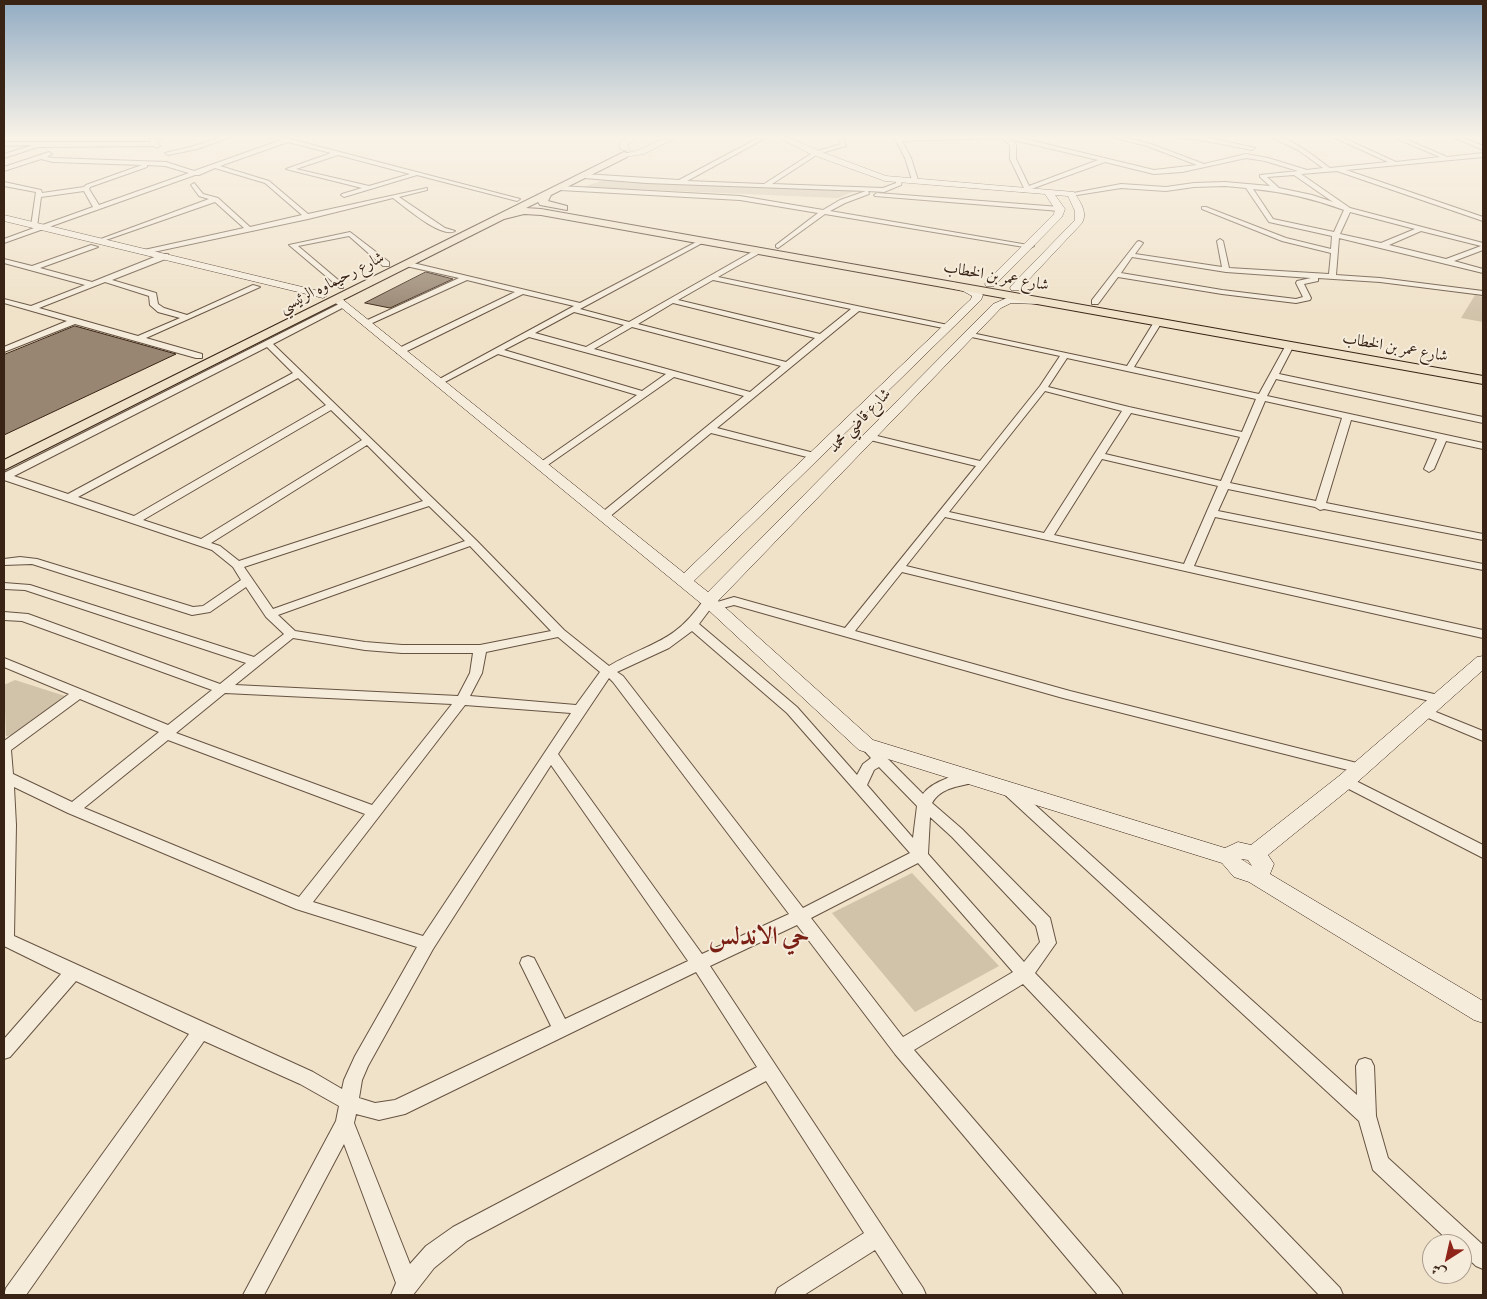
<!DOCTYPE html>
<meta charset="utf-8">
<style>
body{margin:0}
#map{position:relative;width:1487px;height:1299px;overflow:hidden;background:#f0e2c9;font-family:Alegreya,Amiri,serif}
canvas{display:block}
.frame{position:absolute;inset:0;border:5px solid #382314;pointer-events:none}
.north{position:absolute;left:1422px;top:1234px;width:50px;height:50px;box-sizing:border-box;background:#f5ecdc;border:1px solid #a99c8c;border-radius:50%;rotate:215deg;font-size:14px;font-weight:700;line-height:20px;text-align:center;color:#382314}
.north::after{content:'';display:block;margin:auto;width:18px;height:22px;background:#8f2418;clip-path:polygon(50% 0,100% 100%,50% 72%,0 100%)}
</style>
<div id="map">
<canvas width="1487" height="1299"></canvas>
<div class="frame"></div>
<div class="north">ش</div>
</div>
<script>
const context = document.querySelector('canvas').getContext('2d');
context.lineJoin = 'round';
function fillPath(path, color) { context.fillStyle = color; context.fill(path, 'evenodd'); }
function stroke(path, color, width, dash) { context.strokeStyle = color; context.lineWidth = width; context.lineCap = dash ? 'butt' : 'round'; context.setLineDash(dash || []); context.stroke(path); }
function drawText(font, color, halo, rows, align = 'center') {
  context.font = font + ' Alegreya,Amiri,serif'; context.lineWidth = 4; context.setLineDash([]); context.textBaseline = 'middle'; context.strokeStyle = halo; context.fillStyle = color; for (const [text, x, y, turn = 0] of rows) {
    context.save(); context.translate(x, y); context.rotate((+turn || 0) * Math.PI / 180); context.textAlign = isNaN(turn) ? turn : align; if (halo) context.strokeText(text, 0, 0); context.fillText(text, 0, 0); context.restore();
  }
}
const green = new Path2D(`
 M 606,179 L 623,182 L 858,190 L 838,198 L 584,187 Z
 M 1475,295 L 1483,297 L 1483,322 L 1461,318 Z
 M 15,680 L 65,696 L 14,735 L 6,736 L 4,685 Z
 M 912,873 L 999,966 L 915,1012 L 832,913 Z`);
const building = new Path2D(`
 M 426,272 L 453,279 L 390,308 L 365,303 Z
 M 75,326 L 176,354 L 4,435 L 4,355 Z`);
const street = new Path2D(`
 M 162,135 L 171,135 L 156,141 L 160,146 L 157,148 L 154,146 L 38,147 L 4,158 L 4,154 L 33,145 L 4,146 L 4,142 L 151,142 L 150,139 Z
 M 228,135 L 237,135 L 197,149 L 168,155 L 165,153 L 194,146 Z
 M 264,135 L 290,139 L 520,199 L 517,201 L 417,175 L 344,197 L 341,195 L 342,194 L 362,188 L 286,169 L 331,153 L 288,142 L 220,166 L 269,181 L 308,214 L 427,188 L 427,190 L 399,197 L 445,228 L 455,231 C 442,239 405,207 393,198 L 308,219 L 144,254 L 144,250 L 244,228 L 215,202 L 103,241 L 98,240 L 209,199 L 199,196 L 191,185 L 194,183 L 203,194 L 218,198 L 250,227 L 302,215 L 265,183 L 215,168 L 199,175 L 195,175 L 4,243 L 4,239 L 34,228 L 31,226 L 36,192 L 4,186 L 4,182 L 41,190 L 42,193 L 84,187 L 86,185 L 142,165 L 53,162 L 41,159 L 4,171 L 4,167 L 49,152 L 52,154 L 47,157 L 53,158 L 166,162 L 194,171 L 281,140 ZM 338,155 L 410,174 L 369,186 L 296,169 ZM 147,165 L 165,166 L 189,173 L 99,205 L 89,189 L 90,187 L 147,167 ZM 84,191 L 93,207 L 37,227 L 41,197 Z
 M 764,135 L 771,135 L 687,181 L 764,184 L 814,152 L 841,144 L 837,135 L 843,135 L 846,146 L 818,154 L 772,184 L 883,188 L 896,183 L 896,180 L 899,178 L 902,180 L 901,185 L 884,192 L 868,191 L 869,194 L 845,203 L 830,211 L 1034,246 L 1030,248 L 825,214 L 778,248 L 776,247 L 776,245 L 818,213 L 740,200 L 560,190 L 557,188 L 560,186 L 740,196 L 823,210 L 840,200 L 866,191 L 646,183 L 584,178 L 581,176 L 584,174 L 679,180 Z
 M 893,135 L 899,135 L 900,137 L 1009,135 L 1154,170 L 1197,165 L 1147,146 L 1103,135 L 1114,135 L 1151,144 L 1204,164 L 1246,154 L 1268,158 L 1307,170 L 1323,168 L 1298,150 L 1266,135 C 1289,135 1312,155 1330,168 L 1388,162 L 1329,135 L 1337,135 L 1396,162 L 1440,157 L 1388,135 L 1396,135 L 1447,157 L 1483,153 L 1483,157 L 1346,170 L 1483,217 L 1483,221 L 1337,171 L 1301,174 L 1350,208 L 1483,243 L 1483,250 L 1454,261 L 1483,269 L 1483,273 L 1339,238 L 1336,275 L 1380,278 L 1483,291 L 1483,295 L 1380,282 L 1318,278 L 1318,281 L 1304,284 L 1311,298 L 1310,300 L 1296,303 L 1222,294 L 1118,277 L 1098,304 L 1092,304 L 1092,300 L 1137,242 L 1139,241 L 1143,243 L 1135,254 L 1222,267 L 1217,241 L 1220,239 L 1223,241 L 1229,268 L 1329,274 L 1331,253 L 1282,241 L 1202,209 L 1202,207 L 1206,207 L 1286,238 L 1331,249 L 1332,236 L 1269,222 L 1246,188 L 1225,186 L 1194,187 L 1166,191 L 1121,188 L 1071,196 L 1068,194 L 1121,184 L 1166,187 L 1194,183 L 1225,182 L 1270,186 L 1260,177 L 1260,175 L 1298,171 L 1265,161 L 1246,158 L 1182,172 L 1154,174 L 1105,162 L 1023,192 L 1020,190 L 1024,188 L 1010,159 L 1010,145 L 1002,138 L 902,141 L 911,158 L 918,180 L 915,182 L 912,180 L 905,158 ZM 1010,139 L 1098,160 L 1029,186 L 1016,159 L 1016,144 ZM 1294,175 L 1333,202 L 1312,195 L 1279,188 L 1267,177 ZM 1253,189 C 1285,192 1314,199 1344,210 L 1334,232 L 1273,219 ZM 1350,212 L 1415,229 L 1381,243 L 1340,234 ZM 1421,231 L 1481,246 L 1446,259 L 1389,245 ZM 1132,257 L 1226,272 L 1311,278 L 1297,281 L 1296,283 L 1303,297 L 1296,299 L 1222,290 L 1121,273 Z
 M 1159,135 L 1206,137 L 1255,148 L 1252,150 L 1206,141 Z
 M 1448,135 L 1456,135 L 1483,146 L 1483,150 Z
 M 877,193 L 1060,207 L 1063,209 L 1060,211 L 875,196 L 874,195 Z
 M 350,232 L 389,262 L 389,266 L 383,266 L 349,236 L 298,246 L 343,284 L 343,288 L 340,288 L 289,245 Z
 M 702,239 L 705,241 L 704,242 L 580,309 L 629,322 L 757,249 L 760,249 L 760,253 L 718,277 L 948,325 L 952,327 L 948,329 L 859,311 L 717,428 L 818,454 L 818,458 L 815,459 L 711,433 L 608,518 L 604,519 L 599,516 L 600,514 L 744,396 L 674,377 L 542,469 L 537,466 L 538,464 L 637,395 L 498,354 L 441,384 L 438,385 L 434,382 L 574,306 L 523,294 L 403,353 L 397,353 L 397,349 L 515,292 L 467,280 L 368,325 L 361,323 L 459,278 L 406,266 L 406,262 L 409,262 L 580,303 ZM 713,280 L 851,309 L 820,334 L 678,300 ZM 673,303 L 815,338 L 786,362 L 638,324 ZM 574,312 L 624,325 L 586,347 L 535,333 ZM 632,327 L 781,366 L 750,392 L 594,349 ZM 529,337 L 666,374 L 642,391 L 504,350 Z
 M 91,245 L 98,247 L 40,268 L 92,282 L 162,254 L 168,254 L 168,258 L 112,280 L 156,293 L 158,304 L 164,308 L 187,315 L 253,285 L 260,287 L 146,338 L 202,354 L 202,358 L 196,358 L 75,324 L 4,352 L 4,347 L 67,321 L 4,303 L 4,299 L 31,306 L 85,285 L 4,263 L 4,259 L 32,266 ZM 105,282 L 149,296 L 150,305 L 158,312 L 180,318 L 138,336 L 39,308 Z
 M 341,303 L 348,305 L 273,344 L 476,540 L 564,630 L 609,666 C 652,641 674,644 705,598 L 713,598 L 714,603 L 734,597 L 845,628 L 976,466 L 866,439 L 866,435 L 869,434 L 980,461 L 1040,386 L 1060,356 L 967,336 L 967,332 L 1127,366 L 1154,322 L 1158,320 L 1162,322 L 1134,367 L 1259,394 L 1286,345 L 1290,342 L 1294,345 L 1279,374 L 1483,417 L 1483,423 L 1276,379 L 1267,396 L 1483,443 L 1483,449 L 1446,441 L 1434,469 L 1429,472 L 1424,469 L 1437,439 L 1351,420 L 1326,503 L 1483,534 L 1483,540 L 1324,509 L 1320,510 L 1315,507 L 1228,489 L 1218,511 L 1483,564 L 1483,570 L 1215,517 L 1194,566 L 1483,630 L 1483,638 L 945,517 L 906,566 L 1438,695 L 1443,696 L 1445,699 L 1443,702 L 1438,703 L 902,572 L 855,631 L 1070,691 L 1365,765 L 1367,768 L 1365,771 L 1360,773 L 1063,698 L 734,605 L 715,610 L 711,608 L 699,624 L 797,707 L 857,775 L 863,764 L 871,758 L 859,745 L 861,742 L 871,742 L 923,794 C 931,782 963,770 977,774 L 979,778 L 977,782 C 961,786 941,787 932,803 L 962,829 L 1050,918 L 1056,943 L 1035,973 L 1340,1288 L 1343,1295 L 1319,1295 L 1023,984 L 914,1050 L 1119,1288 L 1123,1295 L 1098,1295 L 895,1054 L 797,925 L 710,966 L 923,1288 L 926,1295 L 904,1295 L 875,1250 L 804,1295 L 775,1295 L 778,1288 L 864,1233 L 766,1081 L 467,1241 L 434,1268 L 413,1295 L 391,1295 L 396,1283 L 344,1144 L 264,1295 L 243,1295 L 336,1121 L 339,1106 L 300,1084 L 204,1041 L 26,1295 L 4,1295 L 6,1288 L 189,1034 L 76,981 L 10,1057 L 4,1059 L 4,1039 L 61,974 L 4,946 L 4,741 L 69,694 L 4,667 L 4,658 L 168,725 L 212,690 L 22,621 L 4,620 L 4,612 L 28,614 L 220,684 L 246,663 L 25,590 L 4,589 L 4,583 L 30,585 L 254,657 L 284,634 L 266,617 L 246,587 L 210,612 L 192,615 L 32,564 L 4,565 L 4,559 L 20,557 L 37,559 L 193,607 L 203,606 L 241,580 L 233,567 L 212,550 L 4,480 L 4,473 ZM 267,347 L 293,373 L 68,494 L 14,476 ZM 1067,358 L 1256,399 L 1242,432 L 1129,407 L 1048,387 ZM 298,378 L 326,405 L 134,516 L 78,497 ZM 1045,391 L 1122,411 L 1044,533 L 949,512 ZM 1265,401 L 1342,418 L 1316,501 L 1230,483 ZM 331,410 L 362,440 L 201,539 L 143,520 ZM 1131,413 L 1240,437 L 1221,481 L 1105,454 ZM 367,445 L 423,501 L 239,561 L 220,546 L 211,543 ZM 1102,459 L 1218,486 L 1184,564 L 1054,535 ZM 429,506 L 465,541 L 273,609 L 244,567 ZM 470,546 L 551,631 L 480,645 L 402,645 L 365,642 L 295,631 L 278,615 ZM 692,631 L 787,713 L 910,853 L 803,908 L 623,676 L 617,672 L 669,648 ZM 558,637 L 600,672 L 576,705 L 470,696 L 482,673 L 486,652 ZM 293,638 L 365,650 L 402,653 L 473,653 L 470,673 L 458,696 L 235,685 ZM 609,678 L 613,682 L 789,914 L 702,954 L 558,754 ZM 225,693 L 452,704 L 372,805 L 176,733 ZM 80,699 L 159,732 L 72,802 L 13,774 L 11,750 ZM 465,705 L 571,713 L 423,936 L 313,902 ZM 168,740 L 365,814 L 299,897 L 84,808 ZM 551,765 L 688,961 L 565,1019 L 534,958 L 528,956 L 522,958 L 520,963 L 551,1026 L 395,1100 L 375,1103 L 359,1098 L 362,1080 L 368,1066 L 433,949 ZM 879,767 L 917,806 L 913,838 L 867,785 L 874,770 ZM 14,787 L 68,813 L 296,909 L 417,947 L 355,1056 L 344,1080 L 342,1089 L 313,1072 L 14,936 L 16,825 ZM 930,817 L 952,837 L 1036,926 L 1040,942 L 1024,962 L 928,854 ZM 918,863 L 1013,972 L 903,1037 L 811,918 ZM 696,972 L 757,1067 L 453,1227 L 426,1246 L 410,1264 L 354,1123 L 356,1114 L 379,1120 L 405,1114 Z
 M 1426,708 L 1483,731 L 1483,741 L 1421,715 L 1419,712 L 1421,709 Z
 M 1346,776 L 1483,845 L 1483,858 L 1341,785 L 1339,781 L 1341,777 Z
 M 1008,784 L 1013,785 L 1357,1095 L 1356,1066 L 1359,1060 L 1365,1058 L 1371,1060 L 1374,1066 L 1376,1116 L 1388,1158 L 1483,1245 L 1483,1269 L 1476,1266 L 1462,1253 L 1462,1244 L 1452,1244 L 1373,1170 L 1359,1121 L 1003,793 L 1001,789 L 1003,785 Z`);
const secondary = new Path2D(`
 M 634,135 L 644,135 L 627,145 L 630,149 L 629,151 L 620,149 L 620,142 Z
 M 671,135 L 681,135 L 644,154 L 624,157 L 620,155 L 639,150 Z
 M 773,135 L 784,135 L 819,151 L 886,176 L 1074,192 C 1080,202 1088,212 1082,223 L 1019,290 L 1011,290 L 1010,288 L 1011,286 L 1075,220 L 1075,211 L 1068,196 L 1055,195 L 1065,209 L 1062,217 L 994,286 L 986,286 L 985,284 L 986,282 L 1054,214 L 1055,209 L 1045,194 L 885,181 L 813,155 Z
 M 4,215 L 323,292 L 328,295 L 323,298 L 4,221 Z
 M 951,282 C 962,285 975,286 983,295 L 981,300 L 694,581 L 708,592 L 993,304 L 1009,297 L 1042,299 L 1043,301 L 1038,304 L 1011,303 L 1001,308 L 718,601 L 873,740 L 1225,848 L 1238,842 L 1251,845 L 1339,776 L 1477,657 L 1483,656 L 1483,670 L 1353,786 L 1268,855 L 1274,864 L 1270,874 L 1483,1001 L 1483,1023 L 1474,1020 L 1249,882 L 1234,877 L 1222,863 L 859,750 L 703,605 L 332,300 L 337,297 L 341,298 L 684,573 L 971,299 L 972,296 L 963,291 L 947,287 L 946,285 L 947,283 ZM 1241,859 L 1248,860 L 1252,866 Z`);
const primary = new Path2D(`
 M 624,152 L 627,153 L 627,157 L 551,195 L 548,201 L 567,206 L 567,210 L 540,205 L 538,202 L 526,208 L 541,209 L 1483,376 L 1483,384 L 541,215 L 524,214 L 504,219 L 4,470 L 4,460 Z`);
const farStreetnames = [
 ["شارع عمر بن الخطاب",996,277,10],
 ["شارع رحيماوه الرئيسي",332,283,-27],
 ["شارع عمر بن الخطاب",1395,348,10],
 ["شارع قاضي محمد",860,421,-46]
];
const nearNeighbourhoodnames = [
 ["حي الاندلس",759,938]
];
fillPath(green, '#d1c2aa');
fillPath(building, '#988672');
stroke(building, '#382314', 1);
stroke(street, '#665341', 2);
stroke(secondary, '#382314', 1);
stroke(primary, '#382314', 2);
fillPath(street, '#f5ecdc');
fillPath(secondary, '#f5ecdc');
fillPath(primary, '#f0e2c9');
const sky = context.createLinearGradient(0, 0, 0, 317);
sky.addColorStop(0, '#92acc3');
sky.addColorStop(0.43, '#f8f2e7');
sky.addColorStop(1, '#f8f2e700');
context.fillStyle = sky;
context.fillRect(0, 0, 1487, 317);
drawText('16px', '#382314', '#f5ecdc', farStreetnames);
drawText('bold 25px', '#7a1f14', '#f5ecdc', nearNeighbourhoodnames);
</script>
